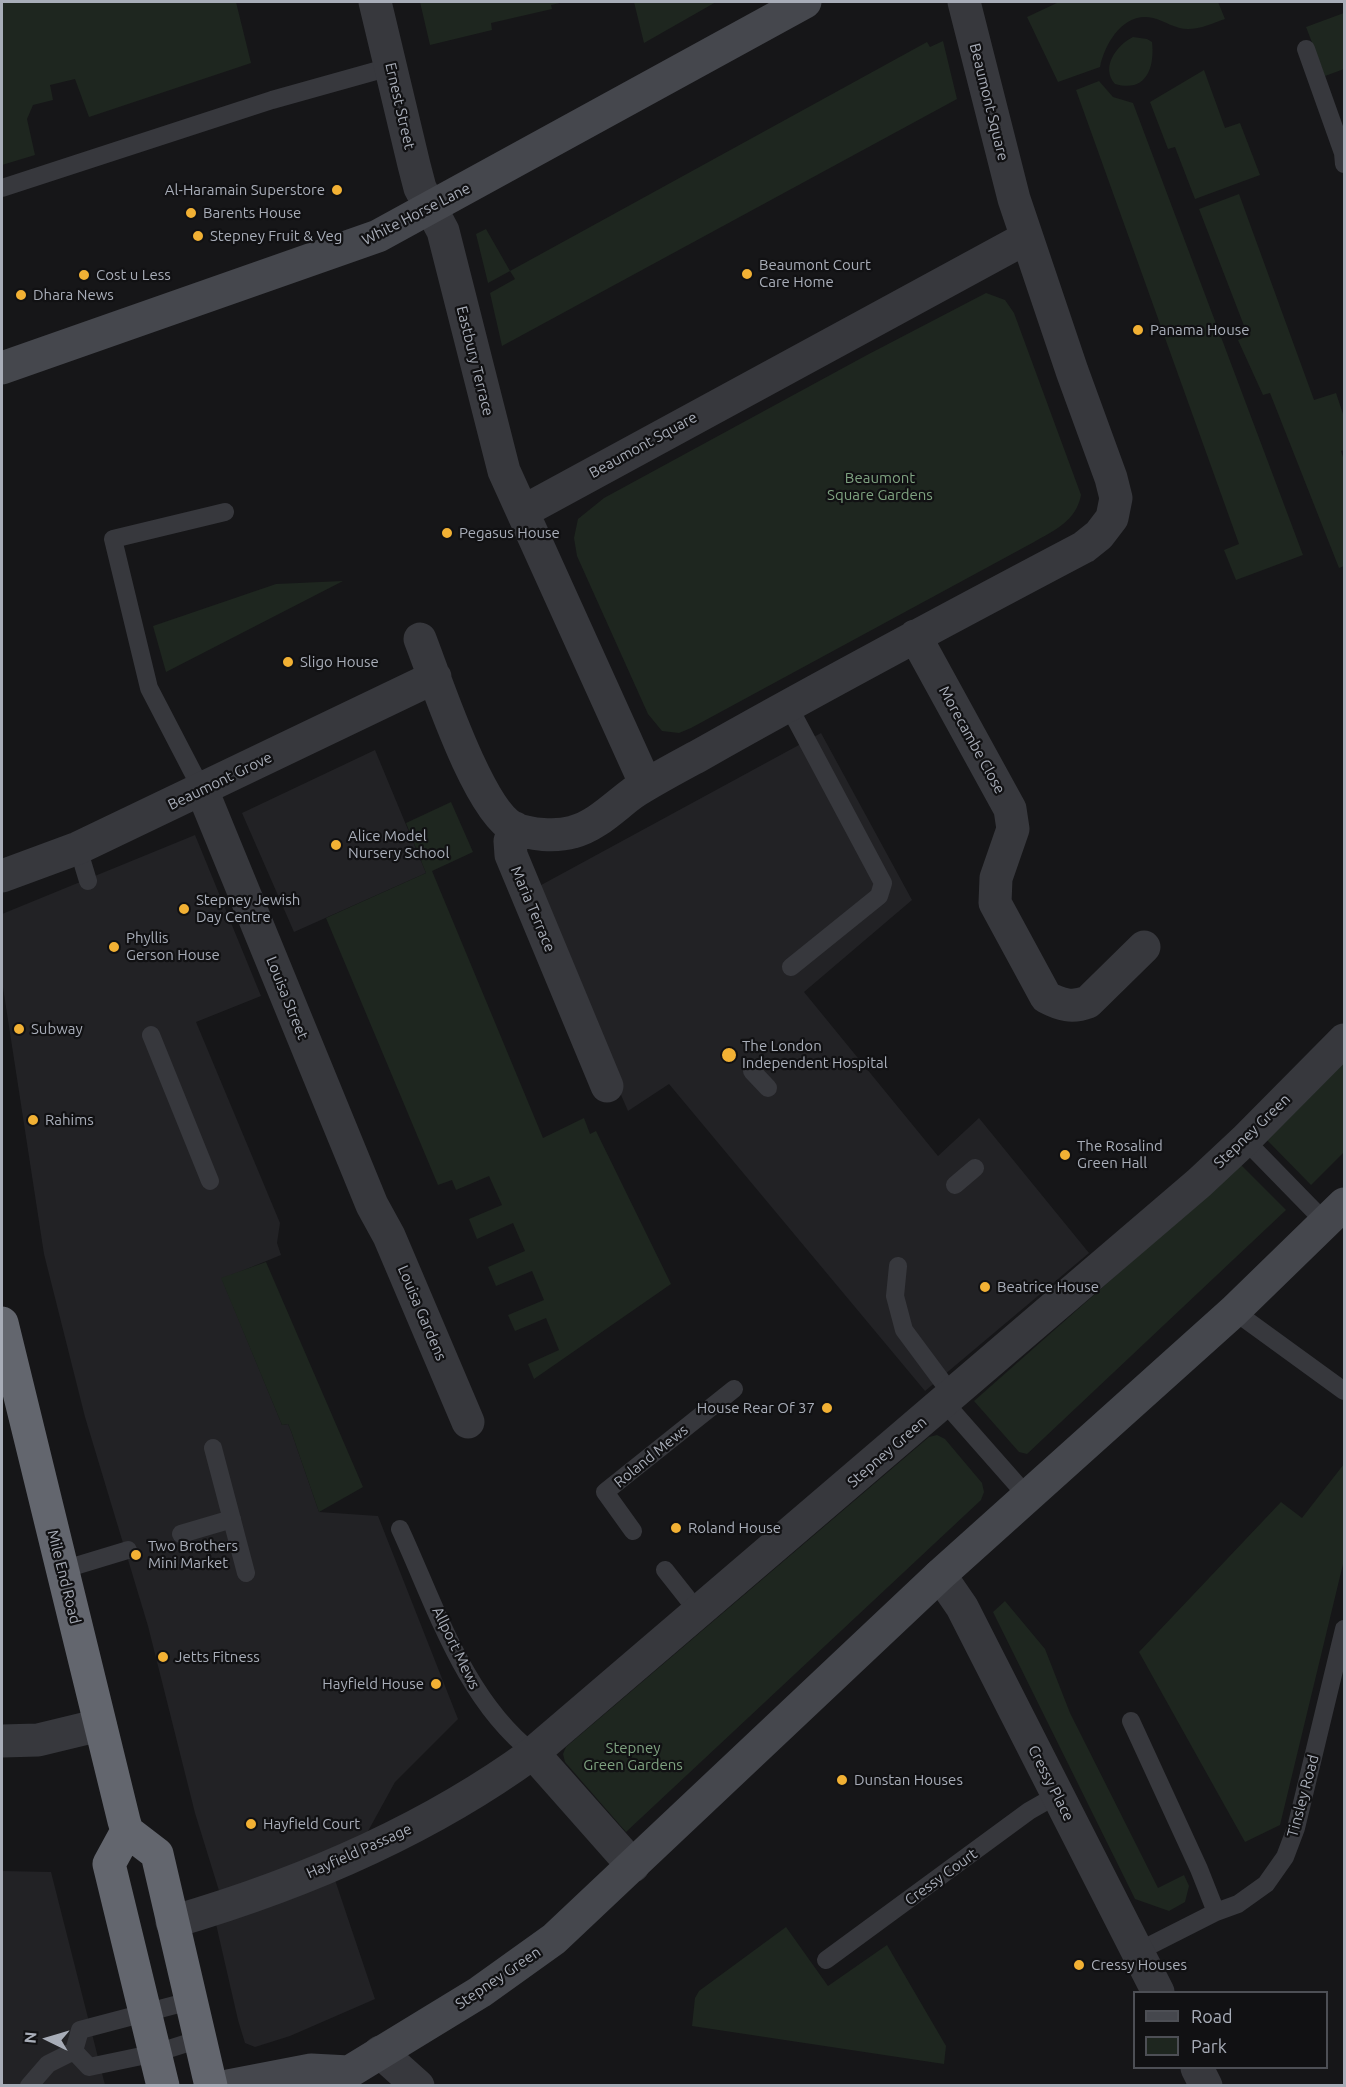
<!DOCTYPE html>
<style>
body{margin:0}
#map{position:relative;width:1346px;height:2087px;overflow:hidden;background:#161618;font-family:Ubuntu,sans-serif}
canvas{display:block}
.frame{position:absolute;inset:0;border:3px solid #a8adb8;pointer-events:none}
.legend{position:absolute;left:1133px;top:1991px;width:195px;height:78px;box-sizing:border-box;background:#111113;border:2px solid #4d4f55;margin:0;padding:8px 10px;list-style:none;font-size:18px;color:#a8adb8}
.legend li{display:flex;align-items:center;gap:12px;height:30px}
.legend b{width:30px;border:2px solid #4d4f55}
.north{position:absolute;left:18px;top:2009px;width:60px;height:60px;-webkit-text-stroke:4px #111113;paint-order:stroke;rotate:275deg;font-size:16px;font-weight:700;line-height:24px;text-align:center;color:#a8adb8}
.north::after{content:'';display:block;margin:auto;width:21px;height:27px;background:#a8adb8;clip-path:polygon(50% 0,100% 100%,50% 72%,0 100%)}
</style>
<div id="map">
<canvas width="1346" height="2087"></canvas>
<div class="frame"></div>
<ul class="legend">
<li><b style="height:8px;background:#45474d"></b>Road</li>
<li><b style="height:16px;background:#1e261f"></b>Park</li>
</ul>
<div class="north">N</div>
</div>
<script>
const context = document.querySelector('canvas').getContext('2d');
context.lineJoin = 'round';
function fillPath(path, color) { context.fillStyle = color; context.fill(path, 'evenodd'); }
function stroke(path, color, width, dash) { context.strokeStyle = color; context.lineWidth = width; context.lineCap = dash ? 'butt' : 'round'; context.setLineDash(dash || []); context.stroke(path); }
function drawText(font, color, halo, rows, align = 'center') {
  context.font = font + ' Ubuntu,sans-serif'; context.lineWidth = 4.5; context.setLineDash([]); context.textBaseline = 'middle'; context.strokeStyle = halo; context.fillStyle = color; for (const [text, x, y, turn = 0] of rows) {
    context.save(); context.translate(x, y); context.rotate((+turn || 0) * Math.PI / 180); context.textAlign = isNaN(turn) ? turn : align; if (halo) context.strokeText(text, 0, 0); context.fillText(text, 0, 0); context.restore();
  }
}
const built = new Path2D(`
 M 821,733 L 912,900 L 804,992 L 938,1156 L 979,1118 L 1089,1253 L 925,1391 L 669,1084 L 628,1111 L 532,890 Z
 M 375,750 L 426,873 L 294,932 L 242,813 Z
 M 195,835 L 261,996 L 196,1022 L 280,1223 L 277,1243 L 281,1255 L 222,1279 L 282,1425 L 288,1424 L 291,1431 L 319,1512 L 378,1516 L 458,1719 L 395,1782 L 367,1833 L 333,1874 L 375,1999 L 290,2036 L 255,2047 L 245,2043 L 238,2020 L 216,1924 L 220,1894 L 195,1813 L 148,1626 L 85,1417 L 44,1254 L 2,981 L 2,914 Z
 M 2,1871 L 51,1872 L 105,2085 L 2,2086 Z`);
const green = new Path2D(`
 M 2,2 L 236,2 L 251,63 L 89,117 L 75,79 L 50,85 L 53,100 L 33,105 L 27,119 L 35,155 L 2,165 Z
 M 420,2 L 564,2 L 551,5 L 552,9 L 491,23 L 492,30 L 430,45 Z
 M 634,2 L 716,2 L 644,43 Z
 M 1059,2 L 1218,2 L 1225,19 C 1213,23 1201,29 1188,29 C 1175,29 1165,21 1153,18 C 1124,11 1105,43 1100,67 L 1058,82 L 1027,17 Z
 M 1344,13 L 1344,69 L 1325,76 L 1306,27 Z
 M 1133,37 L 1147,39 L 1152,42 C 1155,68 1146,93 1115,84 C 1100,67 1117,45 1133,37 Z
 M 943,41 L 957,99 L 502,346 L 490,293 L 515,279 L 510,271 L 488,283 L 476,234 L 486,229 L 510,271 L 927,42 L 930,47 Z
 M 1204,70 L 1225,128 L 1240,123 L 1260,175 L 1195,199 L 1175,147 L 1168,149 L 1150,102 Z
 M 1099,81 L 1113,97 L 1133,103 L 1303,555 L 1236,580 L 1224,550 L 1239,544 L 1076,90 Z
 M 1239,194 L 1314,400 L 1336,393 L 1344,417 L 1344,450 L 1341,451 L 1344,460 L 1344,566 L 1339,568 L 1270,393 L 1263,395 L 1238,340 L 1248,336 L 1199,209 Z
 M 986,293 L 1005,300 L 1014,313 L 1081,495 C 1076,521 1055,530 1034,542 L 691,728 L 679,733 L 662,731 L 648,714 L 577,556 L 574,538 L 578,519 L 604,498 L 867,355 Z
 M 343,581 L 166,672 L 153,626 L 276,584 Z
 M 451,802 L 473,852 L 432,871 L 543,1138 L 584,1118 L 590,1134 L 596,1131 L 671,1284 L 534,1379 L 528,1364 L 559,1350 L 546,1318 L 515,1331 L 508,1315 L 544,1300 L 532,1271 L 496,1286 L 488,1267 L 525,1251 L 513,1223 L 477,1239 L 469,1219 L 502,1205 L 489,1176 L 456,1190 L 452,1180 L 438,1185 L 326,918 L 426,873 L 406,823 Z
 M 1344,1058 L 1344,1152 L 1311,1185 L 1266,1139 Z
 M 1241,1165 L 1286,1210 L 1027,1454 L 1019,1452 L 974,1401 Z
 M 266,1262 L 363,1487 L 319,1512 L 291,1431 L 288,1424 L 282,1425 L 221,1278 Z
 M 937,1435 L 945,1439 L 982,1483 L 984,1492 L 981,1500 L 626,1832 L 565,1762 L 563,1754 L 566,1747 L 929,1437 Z
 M 1344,1464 L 1344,1560 L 1280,1825 L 1245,1842 L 1139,1652 L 1281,1502 L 1302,1518 Z
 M 1005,1601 L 1045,1649 L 1070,1713 L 1158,1888 L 1184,1875 L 1189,1886 L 1185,1902 L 1169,1911 L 1135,1899 L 993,1612 Z
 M 786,1927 L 828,1986 L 887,1945 L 946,2046 L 944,2064 L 692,2026 L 695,1998 L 699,1991 Z`);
const lane = new Path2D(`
 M 1306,49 L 1343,153 L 1344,164
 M 2,188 L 272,100 L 390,67
 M 788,705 L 883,883 L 879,896 L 791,967
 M 202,790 L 149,688 L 113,539 L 225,512
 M 78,848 L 88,881
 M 151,1035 L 210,1181
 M 752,1071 L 768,1088
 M 1245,1140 L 1325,1222
 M 955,1185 L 975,1168
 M 898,1266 L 895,1296 L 904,1330 L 953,1396
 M 1234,1311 L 1344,1391
 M 945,1403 L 1027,1496
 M 213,1448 L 246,1573
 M 400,1529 C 436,1607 464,1699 533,1753
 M 633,1531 L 605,1492 L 734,1389
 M 181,1534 L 232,1519
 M 62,1570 L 128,1550
 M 665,1570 L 699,1613
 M 1131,1721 L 1199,1869 L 1216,1912
 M 1137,1952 L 1216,1912 L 1238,1904 L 1266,1884 L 1285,1857 L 1296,1828 L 1344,1629
 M 826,1960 L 1029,1811 L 1057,1795
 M 74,2051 L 89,2067 L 156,2053 L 200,2039
 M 74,2051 L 80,2030 L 190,2001
 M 29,2086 L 48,2064 L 74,2051`);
const street = new Path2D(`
 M 375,2 L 414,165 L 420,188 L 443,231 L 504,471 L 646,785
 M 524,511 L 1026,238
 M 915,636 L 1010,809 L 1013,829 L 996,878 L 995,903 L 1046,997 C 1061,1005 1072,1008 1088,1002 L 1144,947
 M 420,639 C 436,680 478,810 514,828 C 530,835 556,837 573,832 C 596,826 614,807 633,793 C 655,779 678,767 700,755 C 827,683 955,615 1084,547 L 1099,535 L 1112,518 L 1116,498 L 1111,478 L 1072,371 L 1014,199 L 964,2
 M 202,790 L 372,1205 L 389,1236 L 468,1422
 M 515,828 L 510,841 L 511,855 L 607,1086
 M 2,876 L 78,848 L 435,677
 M 940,1575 L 962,1607 L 1158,1992
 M 2,1741 L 38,1740 L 100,1725
 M 533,1753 L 633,1866
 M 172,1922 C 299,1885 426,1831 533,1753 L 1199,1183 L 1245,1140 L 1344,1040
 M 380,2052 L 418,2086
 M 1197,2068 L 1206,2086`);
const secondary = new Path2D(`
 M 2,368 L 378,236 L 805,2
 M 228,2086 L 311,2070 L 349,2072
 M 337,2086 L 349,2072 L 480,1992 L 554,1939 L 940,1575 L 1234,1311 L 1344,1204`);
const highway = new Path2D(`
 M 2,1323 L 124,1821 L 127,1831 L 157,1854 L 211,2086
 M 127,1831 L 109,1864 L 163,2086`);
const markers = [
 [337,190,6,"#f2b134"],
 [191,213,6,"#f2b134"],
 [198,236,6,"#f2b134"],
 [747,274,6,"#f2b134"],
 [84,275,6,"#f2b134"],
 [21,295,6,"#f2b134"],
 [1138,330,6,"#f2b134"],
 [447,533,6,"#f2b134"],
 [288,662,6,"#f2b134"],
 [336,845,6,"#f2b134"],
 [184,909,6,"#f2b134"],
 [114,947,6,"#f2b134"],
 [19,1029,6,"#f2b134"],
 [729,1055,8,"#f2b134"],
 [33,1120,6,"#f2b134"],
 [1065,1155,6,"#f2b134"],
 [985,1287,6,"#f2b134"],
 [827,1408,6,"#f2b134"],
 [676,1528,6,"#f2b134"],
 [136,1555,6,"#f2b134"],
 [163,1657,6,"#f2b134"],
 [436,1684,6,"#f2b134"],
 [842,1780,6,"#f2b134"],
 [251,1824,6,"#f2b134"],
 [1079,1965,6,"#f2b134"]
];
const streetNames = [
 ["Beaumont Square",989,102,76],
 ["Ernest Street",400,106,77],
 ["White Horse Lane",416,214,-27],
 ["Eastbury Terrace",475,361,76],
 ["Beaumont Square",643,445,-29],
 ["Morecambe Close",972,740,61],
 ["Beaumont Grove",220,781,-26],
 ["Maria Terrace",533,909,67],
 ["Louisa Street",287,998,68],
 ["Stepney Green",1252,1131,-44],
 ["Louisa Gardens",422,1313,67],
 ["Stepney Green",887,1452,-41],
 ["Roland Mews",651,1456,-39],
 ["Mile End Road",64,1577,76],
 ["Allport Mews",456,1648,64],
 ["Cressy Place",1051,1783,63],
 ["Tinsley Road",1303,1796,-75],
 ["Hayfield Passage",359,1851,-24],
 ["Cressy Court",941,1877,-36],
 ["Stepney Green",498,1978,-34]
];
const poiNames = [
 ["Al-Haramain Superstore",325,190,"right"],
 ["Barents House",203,213],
 ["Stepney Fruit & Veg",210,236],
 ["Beaumont Court",759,265],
 ["Care Home",759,282],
 ["Cost u Less",96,275],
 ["Dhara News",33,295],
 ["Panama House",1150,330],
 ["Pegasus House",459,533],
 ["Sligo House",300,662],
 ["Alice Model",348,836],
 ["Nursery School",348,853],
 ["Stepney Jewish",196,900],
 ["Day Centre",196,917],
 ["Phyllis",126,938],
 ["Gerson House",126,955],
 ["Subway",31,1029],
 ["The London",742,1046],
 ["Independent Hospital",742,1063],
 ["Rahims",45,1120],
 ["The Rosalind",1077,1146],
 ["Green Hall",1077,1163],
 ["Beatrice House",997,1287],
 ["House Rear Of 37",815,1408,"right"],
 ["Roland House",688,1528],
 ["Two Brothers",148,1546],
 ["Mini Market",148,1563],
 ["Jetts Fitness",175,1657],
 ["Hayfield House",424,1684,"right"],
 ["Dunstan Houses",854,1780],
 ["Hayfield Court",263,1824],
 ["Cressy Houses",1091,1965]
];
const parkNames = [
 ["Beaumont",880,478],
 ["Square Gardens",880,495],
 ["Stepney",633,1748],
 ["Green Gardens",633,1765]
];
fillPath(built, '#222225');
fillPath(green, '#1e261f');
stroke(lane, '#37383d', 18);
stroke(street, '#37383d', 33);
stroke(secondary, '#45474d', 33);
stroke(highway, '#63666e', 33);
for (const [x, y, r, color] of markers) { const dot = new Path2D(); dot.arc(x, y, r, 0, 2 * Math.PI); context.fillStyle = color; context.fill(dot); stroke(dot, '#111113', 2); }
drawText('15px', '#a8adb8', '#111113', streetNames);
drawText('15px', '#a8adb8', '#111113', poiNames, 'left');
drawText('15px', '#7fa381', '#111113', parkNames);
</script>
